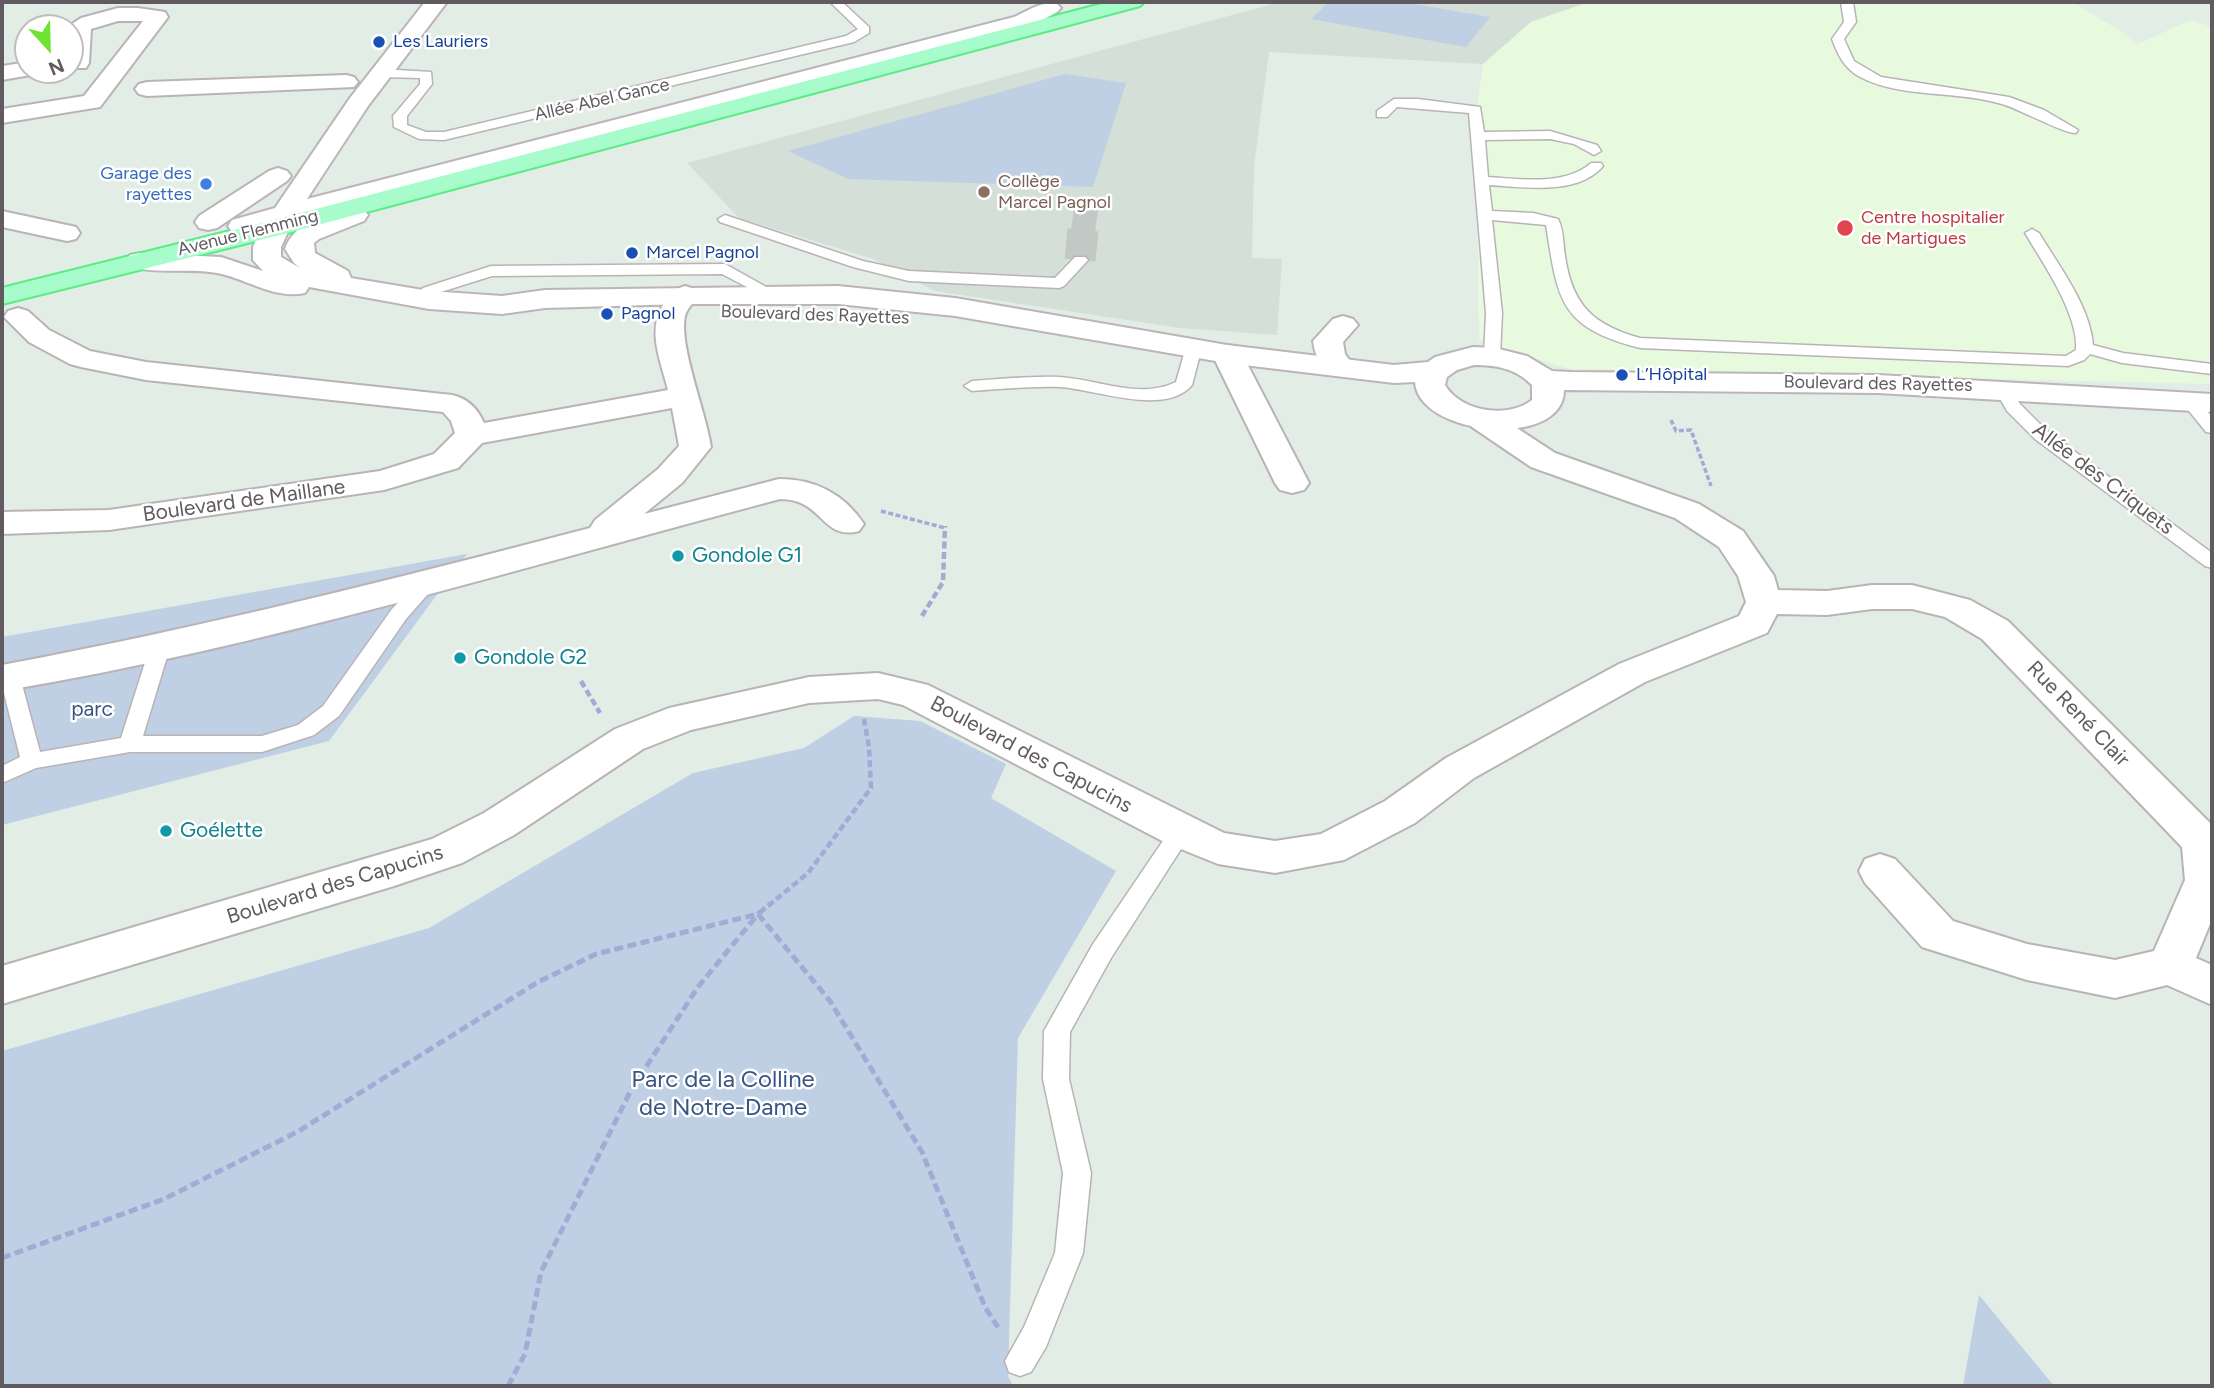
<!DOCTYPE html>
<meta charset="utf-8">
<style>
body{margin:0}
#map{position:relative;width:2214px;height:1388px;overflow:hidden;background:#e2ede6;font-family:Figtree,sans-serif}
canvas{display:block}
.frame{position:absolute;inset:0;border:4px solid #625a61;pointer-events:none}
.north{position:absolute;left:14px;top:14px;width:70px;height:70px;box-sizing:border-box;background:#fff;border:2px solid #c0bdc0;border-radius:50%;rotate:158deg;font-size:19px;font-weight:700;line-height:28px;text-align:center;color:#625a61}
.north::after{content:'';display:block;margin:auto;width:24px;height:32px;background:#6fe332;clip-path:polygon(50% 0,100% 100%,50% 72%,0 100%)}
</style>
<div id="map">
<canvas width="2214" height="1388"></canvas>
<div class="frame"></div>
<div class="north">N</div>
</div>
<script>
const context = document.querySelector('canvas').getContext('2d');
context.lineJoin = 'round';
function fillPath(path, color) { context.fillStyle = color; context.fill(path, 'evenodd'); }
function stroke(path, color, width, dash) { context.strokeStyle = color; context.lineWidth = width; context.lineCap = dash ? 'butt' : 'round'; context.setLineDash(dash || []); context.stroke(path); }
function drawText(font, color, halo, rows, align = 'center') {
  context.font = font + ' Figtree,sans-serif'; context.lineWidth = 5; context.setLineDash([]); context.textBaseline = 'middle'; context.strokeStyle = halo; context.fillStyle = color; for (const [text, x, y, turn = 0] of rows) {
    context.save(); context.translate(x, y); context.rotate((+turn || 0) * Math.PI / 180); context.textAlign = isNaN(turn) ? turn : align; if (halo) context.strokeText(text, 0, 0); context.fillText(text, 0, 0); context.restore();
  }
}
const education = new Path2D(`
 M 1280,2 L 1589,2 L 1531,22 L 1483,64 L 1269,52 L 1254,166 L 1252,258 L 1282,259 L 1277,335 L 1180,328 L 935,291 L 873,259 L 739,218 L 687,163 Z`);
const medical = new Path2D(`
 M 1589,2 L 2072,2 L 2125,34 L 2136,45 L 2190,20 L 2212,27 L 2212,384 L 1569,369 L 1479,340 L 1476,116 L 1483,64 L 1531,22 Z`);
const green = new Path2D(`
 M 1329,2 L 1402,2 L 1490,17 L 1466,47 L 1311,19 Z
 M 1065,74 L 1126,83 L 1093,187 L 848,179 L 788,151 Z
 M 467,554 L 329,741 L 2,825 L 2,637 Z
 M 854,716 L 920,721 L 1006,764 L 991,798 L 1116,871 L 1018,1038 L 1008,1376 L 1013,1386 L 2,1386 L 2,1051 L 429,928 L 693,773 L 804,748 Z
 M 1979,1295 L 2054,1386 L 2055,1386 L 1963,1386 Z`);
const streetTunnelFar1 = new Path2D(`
 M 1083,232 L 1086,209`);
const streetTunnel = new Path2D(`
 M 1080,260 L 1083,230`);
const pathFar2 = new Path2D(`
 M 1671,420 L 1676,431 L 1691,430 L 1711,486
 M 881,511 L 945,528`);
const pathFar1 = new Path2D(`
 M 922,616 L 943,582 L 945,526
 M 581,681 L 600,713
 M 768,906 L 808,873 L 871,788 L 869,747 L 864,719`);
const path = new Path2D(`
 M 2,1258 L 164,1199 L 297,1132 L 538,982 L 596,954 L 758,914 L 770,904
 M 508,1386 L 525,1354 L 541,1272 L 631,1090 L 698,987 L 758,914 L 830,1001 L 922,1152 L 985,1307 L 999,1329`);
const lane = new Path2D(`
 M 830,2 L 842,2 L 869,27 L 869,33 L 854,42 L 444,140 L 419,139 L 394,127 L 393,116 L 420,84 L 420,78 L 381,77 L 375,73 L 381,69 L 431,72 L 432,84 L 407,116 L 407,125 L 426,132 L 444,132 L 846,36 L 858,29 Z
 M 1841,2 L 1853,2 L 1856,22 L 1844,39 L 1854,61 L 1881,77 L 2009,97 L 2044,110 L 2078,130 L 2076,133 C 2067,135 2017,108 2002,104 C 1956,90 1903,99 1860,77 C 1844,68 1838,55 1832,39 L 1844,22 Z
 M 1394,99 L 1418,99 L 1480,107 L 1484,132 L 1550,131 L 1597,145 L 1601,151 L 1594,155 L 1574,144 L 1550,139 L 1485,140 L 1488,177 C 1520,179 1565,186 1591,163 L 1601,163 L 1603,166 C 1578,196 1523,187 1489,185 L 1492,211 L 1533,213 L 1558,219 C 1564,230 1563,244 1565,256 C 1572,305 1593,325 1640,338 L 2066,356 L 2076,350 C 2079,315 2043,263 2025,233 L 2032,229 L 2039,233 C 2059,266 2090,306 2093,345 L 2123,353 L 2212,364 L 2212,374 L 2122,363 L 2090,354 L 2084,360 L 2068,366 L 1640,348 C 1558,327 1558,299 1546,225 L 1492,220 L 1502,313 L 1500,356 L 1492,361 L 1486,359 L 1484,356 L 1486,313 L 1469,113 L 1397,107 L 1387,117 L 1377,117 L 1377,111 Z
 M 725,215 L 863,261 L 909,271 L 1055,278 L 1075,257 L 1085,257 L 1088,260 L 1064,286 L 1059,288 L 909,281 L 853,267 L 720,222 L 718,219 Z
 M 725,264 L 777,293 L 769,298 L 764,296 L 722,274 L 492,276 L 428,296 L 420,291 L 423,288 L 491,266 Z
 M 1194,342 L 1202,347 L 1192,385 C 1165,417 1095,389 1060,387 C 1031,386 1001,389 972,391 L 964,386 L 972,381 C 1001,379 1030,376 1059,377 C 1099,379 1138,400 1176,382 L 1186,347 Z
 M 2002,383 L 2008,384 L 2020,404 L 2047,431 L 2212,553 L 2212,568 L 2205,566 L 2035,439 L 2007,411 L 1994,388 Z
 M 2189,396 L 2195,397 L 2212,417 L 2212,433 L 2206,432 L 2181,401 Z
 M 429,575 L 436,577 L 439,581 L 436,585 L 406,619 L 339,716 L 314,735 L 262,752 L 130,752 L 36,768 L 2,783 L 2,766 L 20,757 L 2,685 L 3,672 L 17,672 L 20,677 L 40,752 L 121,738 L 150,647 L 153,642 L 167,642 L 170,647 L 143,736 L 262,736 L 298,725 L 323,706 L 392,609 L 422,577 Z
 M 1181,823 L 1189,826 L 1192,832 L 1111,958 L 1070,1032 L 1069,1079 L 1091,1173 L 1083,1253 L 1046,1347 L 1031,1372 L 1020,1376 L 1009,1372 L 1005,1361 L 1024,1327 L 1055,1253 L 1063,1173 L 1043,1079 L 1044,1031 L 1093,944 L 1173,826 Z`);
const street = new Path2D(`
 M 118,8 L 138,8 L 165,12 L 168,17 L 100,107 L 2,123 L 2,109 L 84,96 L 143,21 L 118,21 L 91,29 L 89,63 L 86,68 L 70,68 L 69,26 L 81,18 Z
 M 28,62 L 28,70 L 39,70 L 36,74 L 2,80 L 2,66 Z
 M 346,75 L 354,77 L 358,82 L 354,87 L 147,96 L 139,94 L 135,89 L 139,84 L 147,82 Z
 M 2,211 L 76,227 L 80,233 L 76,239 L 67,241 L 2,227 Z
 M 685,286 L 695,289 L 699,295 C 695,300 689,307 686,313 C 676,339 707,415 711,447 L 682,483 L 644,514 L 779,479 C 815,479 844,494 864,524 L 859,531 C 821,541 824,499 780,499 C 522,567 265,647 2,691 L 2,665 C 201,628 395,579 590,528 L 595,520 L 658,469 L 679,446 L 672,408 L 482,443 L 458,468 L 384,490 L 109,530 L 2,534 L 2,512 L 109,510 L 380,471 L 434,454 L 455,433 L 451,421 L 443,412 L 146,380 L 81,367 L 70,364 L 29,342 L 4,317 L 8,311 L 18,308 L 28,311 L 49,330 L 90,351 L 146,362 L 452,395 C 467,398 478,409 484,423 L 668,390 C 660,358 645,327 667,299 C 673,291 676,289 685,286 Z
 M 1343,316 L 1353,319 L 1358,325 L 1343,342 L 1345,354 L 1355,368 L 1351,374 C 1327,380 1316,363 1313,341 L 1333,319 Z
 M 1227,345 L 1238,348 L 1242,354 L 1309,483 L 1304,490 L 1292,493 L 1280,490 L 1275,483 L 1212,354 L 1216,348 Z
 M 1483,411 L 1494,413 L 1555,453 L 1699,504 L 1743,531 L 1774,576 L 1778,590 L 1827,591 L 1872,585 L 1912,585 L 1970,600 L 2008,621 L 2212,825 L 2212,919 L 2196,958 L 2212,965 L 2212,1005 L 2167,985 L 2115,998 L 2027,980 L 1922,947 L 1865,883 L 1859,871 L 1865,859 L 1880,854 L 1895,859 L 1953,921 L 2027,944 L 2115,960 L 2154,951 L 2185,880 L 2182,847 L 1982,639 L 1945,617 L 1912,609 L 1872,609 L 1827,615 L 1777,614 L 1767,633 L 1645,682 L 1474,778 L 1415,823 L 1344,860 L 1275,873 L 1218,864 L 1166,843 L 903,705 L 878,699 L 809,703 L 691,730 L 643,749 L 514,835 L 462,863 L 394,886 L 2,1004 L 2,966 L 432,839 L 484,813 L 615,729 L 669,708 L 809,677 L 878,673 L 928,685 L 1224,833 L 1275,841 L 1321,834 L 1385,801 L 1446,758 L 1619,664 L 1739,616 L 1746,602 L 1738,576 L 1719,547 L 1675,518 L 1531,467 L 1472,427 L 1467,420 L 1472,413 Z`);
const secondary = new Path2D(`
 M 425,2 L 447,2 L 368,106 L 307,199 L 1014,17 C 1028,11 1042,0 1057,4 L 1061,8 L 1057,12 L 1030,27 L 375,195 L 294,219 L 281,247 L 281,257 L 300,268 L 294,263 L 285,249 C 293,222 339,203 364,209 L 368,215 L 364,221 L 319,239 L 314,243 L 315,253 L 348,271 L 351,278 L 429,291 L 502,296 L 545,290 L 838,286 L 955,298 L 1227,345 L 1394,365 L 1428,362 L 1435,357 L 1473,347 L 1495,348 L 1527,356 L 1552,371 L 1571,372 L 1878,375 L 2212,394 L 2212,412 L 1878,393 L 1564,390 C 1564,450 1418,436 1415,382 L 1394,383 L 1227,363 L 955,316 L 838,304 L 685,304 L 545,308 L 502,314 L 429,309 L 309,287 L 305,293 C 275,300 245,278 217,273 C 188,268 158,274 130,267 L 126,261 L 130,255 L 140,253 L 221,257 L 263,271 L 253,260 L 253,247 L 261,228 L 241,234 L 232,232 L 228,226 L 232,220 L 275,208 L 350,98 ZM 1474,365 C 1496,365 1515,368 1532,385 L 1532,400 C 1508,419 1461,412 1445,385 L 1447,377 L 1457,370 Z
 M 278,168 L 287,171 L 291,176 L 287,181 L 217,228 L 208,230 L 199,228 L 195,222 L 199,216 L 269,171 Z`);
const primary = new Path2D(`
 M 1109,2 L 1144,2 L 1140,6 L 284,234 L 2,304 L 2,288 L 266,222 Z`);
const markers = [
 [379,42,7,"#1a4fb4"],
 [206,184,7,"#3f7fe0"],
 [984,192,7,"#8d6e63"],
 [1845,228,9,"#e0444e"],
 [632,253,7,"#1a4fb4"],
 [607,314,7,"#1a4fb4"],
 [1622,375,7,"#1a4fb4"],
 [678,556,7,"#0f9aa8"],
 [460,658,7,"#0f9aa8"],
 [166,831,7,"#0f9aa8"]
];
const farTransitnames = [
 ["Les Lauriers",393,42],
 ["Marcel Pagnol",646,253],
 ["Pagnol",621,314],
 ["L’Hôpital",1636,375]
];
const farStreetnames = [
 ["Allée Abel Gance",602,100,-13],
 ["Avenue Flemming",248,233,-14],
 ["Boulevard des Rayettes",815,315,2],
 ["Boulevard des Rayettes",1878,384,1]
];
const farShopnames = [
 ["Garage des",192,174],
 ["rayettes",192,195]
];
const farEducationnames = [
 ["Collège",998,182],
 ["Marcel Pagnol",998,203]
];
const farHealthnames = [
 ["Centre hospitalier",1861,218],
 ["de Martigues",1861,239]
];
const streetNames = [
 ["Allée des Criquets",2103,479,37],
 ["Boulevard de Maillane",244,501,-8],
 ["Rue René Clair",2078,714,46],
 ["Boulevard des Capucins",1031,755,28],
 ["Boulevard des Capucins",335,885,-17]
];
const cultureNames = [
 ["Gondole G1",692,556],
 ["Gondole G2",474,658],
 ["Goélette",180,831]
];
const parkNames = [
 ["parc",92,710]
];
const nearParknames = [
 ["Parc de la Colline",723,1080],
 ["de Notre-Dame",723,1108]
];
fillPath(education, '#d3dfd7');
fillPath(medical, '#e7fade');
fillPath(green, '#bfcfe4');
stroke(streetTunnelFar1, '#c2c8c5', 24, [24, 12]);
stroke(streetTunnel, '#c2c8c5', 31, [31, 15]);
stroke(lane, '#b9b3b8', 3);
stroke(street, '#b9b3b8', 4);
stroke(secondary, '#bcb4ba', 4);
stroke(primary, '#5cec86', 4);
stroke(pathFar2, '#a3abd5', 3.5, [5, 2.5]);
stroke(pathFar1, '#a3abd5', 4.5, [7, 3.5]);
stroke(path, '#a3abd5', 5, [9, 4.5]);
fillPath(lane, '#fff');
fillPath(street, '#fff');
fillPath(secondary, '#fff');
fillPath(primary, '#a8fccb');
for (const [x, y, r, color] of markers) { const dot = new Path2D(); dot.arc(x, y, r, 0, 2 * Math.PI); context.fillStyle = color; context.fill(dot); stroke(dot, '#fff', 2.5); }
drawText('18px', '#164399', '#fff', farTransitnames, 'left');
drawText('18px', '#625a61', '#fff', farStreetnames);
drawText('18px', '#366cbe', '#fff', farShopnames, 'right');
drawText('18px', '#785e54', '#fff', farEducationnames, 'left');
drawText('18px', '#be3a42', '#fff', farHealthnames, 'left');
drawText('21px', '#625a61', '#fff', streetNames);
drawText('21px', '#0d838f', '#fff', cultureNames, 'left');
drawText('21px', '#385584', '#fff', parkNames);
drawText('24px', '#385584', '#fff', nearParknames);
</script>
